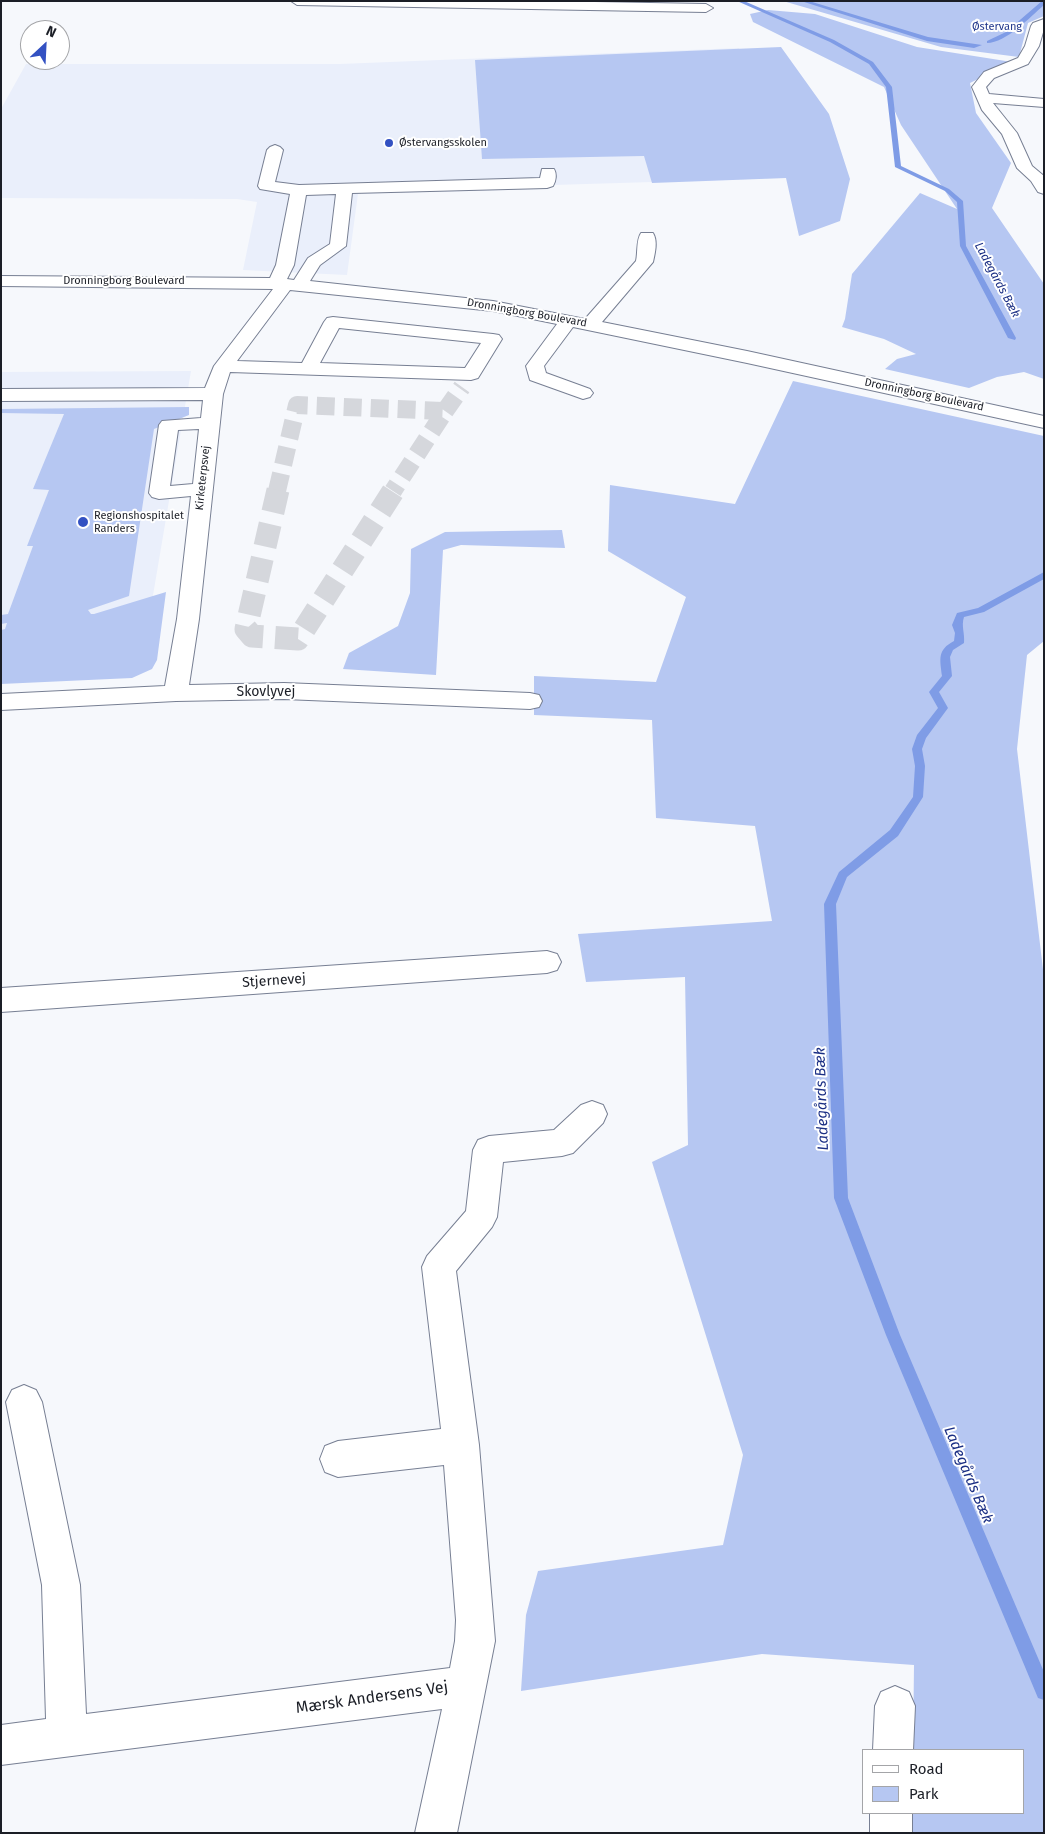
<!DOCTYPE html>
<meta charset="utf-8">
<style>
body{margin:0}
#map{position:relative;width:1045px;height:1834px;overflow:hidden;background:#f6f8fc;font-family:"Fira Sans",sans-serif}
canvas{display:block}
.frame{position:absolute;inset:0;border:2px solid #1b1e26;pointer-events:none}
.legend{position:absolute;left:862px;top:1749px;width:162px;height:65px;box-sizing:border-box;background:#fff;border:1px solid #a4a5a8;margin:0;padding:6px 9px;list-style:none;font-size:15px;color:#1b1e26}
.legend li{display:flex;align-items:center;gap:10px;height:25px}
.legend b{width:25px;border:1px solid #a4a5a8}
.north{position:absolute;left:20px;top:20px;width:50px;height:50px;box-sizing:border-box;background:#fff;border:1px solid #a4a5a8;border-radius:50%;rotate:25deg;font-size:14px;font-weight:700;line-height:20px;text-align:center;color:#1b1e26}
.north::after{content:'';display:block;margin:auto;width:18px;height:22px;background:#3351c2;clip-path:polygon(50% 0,100% 100%,50% 72%,0 100%)}
</style>
<div id="map">
<canvas width="1045" height="1834"></canvas>
<div class="frame"></div>
<ul class="legend">
<li><b style="height:6px;background:#fff"></b>Road</li>
<li><b style="height:14px;background:#b6c7f2"></b>Park</li>
</ul>
<div class="north">N</div>
</div>
<script>
const context = document.querySelector('canvas').getContext('2d');
context.lineJoin = 'round';
function fillPath(path, color) { context.fillStyle = color; context.fill(path, 'evenodd'); }
function stroke(path, color, width, dash) { context.strokeStyle = color; context.lineWidth = width; context.lineCap = dash ? 'butt' : 'round'; context.setLineDash(dash || []); context.stroke(path); }
function drawText(font, color, halo, rows, align = 'center') {
  context.font = font + ' "Fira Sans",sans-serif'; context.lineWidth = 4; context.setLineDash([]); context.textBaseline = 'middle'; context.strokeStyle = halo; context.fillStyle = color; for (const [text, x, y, turn = 0] of rows) {
    context.save(); context.translate(x, y); context.rotate((+turn || 0) * Math.PI / 180); context.textAlign = isNaN(turn) ? turn : align; if (halo) context.strokeText(text, 0, 0); context.fillText(text, 0, 0); context.restore();
  }
}
const built = new Path2D(`
 M 739,48 L 786,178 L 553,185 L 544,189 L 358,194 L 347,275 L 243,270 L 257,202 L 237,199 L 1,198 L 1,109 L 26,64 L 340,64 Z
 M 191,371 L 140,672 L 1,678 L 1,372 Z`);
const green = new Path2D(`
 M 783,1 L 1044,1 L 1044,16 L 1028,23 L 1019,57 L 941,47 Z
 M 768,10 L 815,14 L 917,47 L 1012,62 L 970,83 L 976,113 L 1011,163 L 992,208 L 1044,284 L 1044,379 L 1024,372 L 997,377 L 969,388 L 885,369 L 897,359 L 916,354 L 884,339 L 842,327 L 845,319 L 852,274 L 920,193 L 957,209 L 901,125 L 884,87 L 753,22 L 750,14 Z
 M 781,47 L 829,114 L 850,179 L 840,221 L 799,236 L 786,178 L 652,183 L 644,156 L 482,159 L 475,60 Z
 M 793,381 L 1044,436 L 1044,641 L 1027,655 L 1017,749 L 1044,978 L 1044,1833 L 912,1833 L 912,1813 L 1024,1813 L 1024,1750 L 913,1750 L 914,1665 L 762,1654 L 521,1691 L 526,1615 L 538,1571 L 723,1545 L 743,1455 L 652,1162 L 688,1145 L 685,977 L 586,982 L 578,934 L 772,921 L 755,826 L 656,818 L 652,720 L 534,715 L 534,676 L 656,682 L 686,597 L 608,551 L 610,485 L 735,504 Z
 M 189,407 L 189,415 L 154,429 L 129,596 L 88,610 L 91,614 L 94,614 L 166,592 L 157,660 L 152,669 L 132,678 L 1,684 L 1,630 L 5,629 L 7,623 L 1,624 L 1,615 L 8,614 L 33,546 L 27,546 L 49,490 L 33,489 L 64,414 L 1,413 L 1,409 Z
 M 562,530 L 565,548 L 461,545 L 443,550 L 436,675 L 343,669 L 349,653 L 398,626 L 410,593 L 411,549 L 445,532 Z`);
const stream = new Path2D(`
 M 737,1 L 744,1 L 834,40 L 873,62 L 892,87 L 901,166 L 949,189 L 963,201 L 966,246 L 1016,338 L 1015,340 L 1008,338 L 960,246 L 957,202 L 945,191 L 895,167 L 886,87 L 869,64 L 830,42 Z
 M 801,1 L 809,1 L 928,37 L 982,45 L 974,48 L 927,41 Z
 M 1042,1 L 1044,1 L 1044,5 C 1030,17 1006,43 987,43 L 987,41 L 1006,32 Z
 M 1044,572 L 1044,579 L 984,612 L 964,617 C 961,626 965,633 964,643 L 953,650 L 950,657 L 952,676 L 939,692 L 948,708 L 926,738 L 922,749 L 925,766 L 923,797 L 898,836 L 847,877 L 836,904 L 848,1198 L 900,1335 L 1044,1672 L 1044,1700 L 1038,1698 L 886,1335 L 834,1198 L 824,904 L 839,872 L 890,830 L 913,797 L 915,766 L 912,749 L 917,735 L 938,708 L 929,692 L 942,676 C 940,659 937,650 954,641 L 955,633 L 952,625 L 957,613 L 978,608 Z`);
const minorTunnelFar1 = new Path2D(`
 M 445,411 L 462,387
 M 277,491 L 297,405 L 445,411 L 393,491`);
const minorTunnel = new Path2D(`
 M 278,490 L 246,629 L 252,636 L 298,639 L 394,490`);
const minor = new Path2D(`
 M 291,1 L 539,1 L 706,4 L 713,8 L 706,12 L 297,5 Z
 M 1044,19 L 1044,29 L 1039,46 L 1028,64 L 994,78 L 986,87 L 989,94 L 1044,99 L 1044,107 L 993,103 L 1017,133 L 1032,166 L 1044,176 L 1044,194 L 1038,192 L 1031,181 L 1017,168 L 1002,134 L 982,110 L 972,87 L 984,72 L 1018,58 L 1025,46 L 1031,26 L 1033,23 Z
 M 275,145 L 280,147 L 283,150 L 275,182 L 299,185 L 540,178 L 542,169 L 554,169 C 557,174 556,181 553,186 L 547,188 L 352,193 L 346,246 L 320,265 L 310,281 L 493,301 L 585,319 L 636,261 C 638,253 636,240 641,233 L 653,233 C 658,241 655,253 653,262 L 602,322 L 747,351 L 1044,416 L 1044,428 L 747,363 L 573,327 L 544,366 L 546,373 L 590,389 L 593,393 L 590,397 L 583,399 L 530,380 L 526,366 L 557,324 L 493,311 L 290,290 L 237,361 L 302,363 L 324,322 L 327,318 L 333,317 L 493,334 L 499,335 L 502,339 L 478,378 L 471,380 L 230,372 L 223,394 L 199,619 L 189,685 L 284,683 L 530,693 L 539,695 L 542,701 L 539,707 L 530,709 L 284,699 L 176,701 L 1,710 L 1,694 L 165,686 L 177,619 L 191,496 L 159,499 L 152,497 L 149,493 L 159,425 L 162,421 L 201,418 L 203,400 L 1,401 L 1,389 L 205,388 L 214,366 L 273,289 L 1,286 L 1,276 L 270,278 L 276,265 L 290,194 L 260,189 L 258,186 L 267,150 L 270,147 ZM 336,194 L 330,244 L 308,258 L 294,280 L 287,279 L 294,265 L 306,195 ZM 339,328 L 481,343 L 465,368 L 320,363 ZM 199,429 L 193,484 L 170,486 L 178,430 Z
 M 547,951 L 557,954 L 561,962 L 557,970 L 547,973 L 1,1012 L 1,988 Z
 M 592,1101 L 603,1105 L 607,1114 L 603,1123 L 573,1153 L 562,1156 L 503,1162 L 497,1217 L 492,1227 L 456,1271 L 479,1445 L 495,1641 L 457,1833 L 415,1833 L 442,1709 L 1,1765 L 1,1725 L 46,1719 L 42,1585 L 6,1402 L 12,1390 L 24,1385 L 36,1390 L 42,1402 L 80,1585 L 86,1714 L 450,1668 L 455,1641 L 456,1620 L 444,1465 L 338,1477 L 325,1472 L 320,1459 L 325,1446 L 338,1441 L 441,1429 L 422,1267 L 427,1256 L 466,1211 L 473,1150 L 478,1140 L 489,1136 L 554,1130 L 581,1105 Z
 M 895,1686 L 909,1692 L 915,1706 L 913,1750 L 873,1750 L 875,1706 L 881,1692 Z
 M 870,1813 L 912,1813 L 912,1833 L 870,1833 Z`);
const markers = [
 [389,143,5,"#3351c2"],
 [83,522,6,"#3351c2"]
];
const farParknames = [
 ["Østervang",997,27]
];
const farPoinames = [
 ["Østervangsskolen",399,143],
 ["Regionshospitalet",94,516],
 ["Randers",94,529]
];
const farStreetnames = [
 ["Dronningborg Boulevard",124,281],
 ["Dronningborg Boulevard",527,313,10],
 ["Dronningborg Boulevard",924,395,12],
 ["Kirketerpsvej",203,478,-84]
];
const farWaternames = [
 ["Ladegårds Bæk",997,280,62]
];
const streetNames = [
 ["Skovlyvej",266,692],
 ["Stjernevej",274,981,-4]
];
const waterNames = [
 ["Ladegårds Bæk",822,1099,-92],
 ["Ladegårds Bæk",968,1475,67]
];
const nearStreetnames = [
 ["Mærsk Andersens Vej",372,1698,-8]
];
fillPath(built, '#eaeffb');
fillPath(green, '#b6c7f2');
fillPath(stream, '#7f9ce6');
stroke(minorTunnelFar1, '#d5d7dc', 18, [18, 9]);
stroke(minorTunnel, '#d5d7dc', 23, [23, 12]);
stroke(minor, '#777f93', 2);
fillPath(minor, '#fff');
for (const [x, y, r, color] of markers) { const dot = new Path2D(); dot.arc(x, y, r, 0, 2 * Math.PI); context.fillStyle = color; context.fill(dot); stroke(dot, '#fff', 2); }
drawText('11px', '#20368b', '#fff', farParknames);
drawText('11px', '#1b1e26', '#fff', farPoinames, 'left');
drawText('11px', '#1b1e26', '#fff', farStreetnames);
drawText('italic 12px', '#1b2f84', '#fff', farWaternames);
drawText('14px', '#1b1e26', '#fff', streetNames);
drawText('italic 15px', '#1b2f84', '#fff', waterNames);
drawText('16px', '#1b1e26', '#fff', nearStreetnames);
</script>
